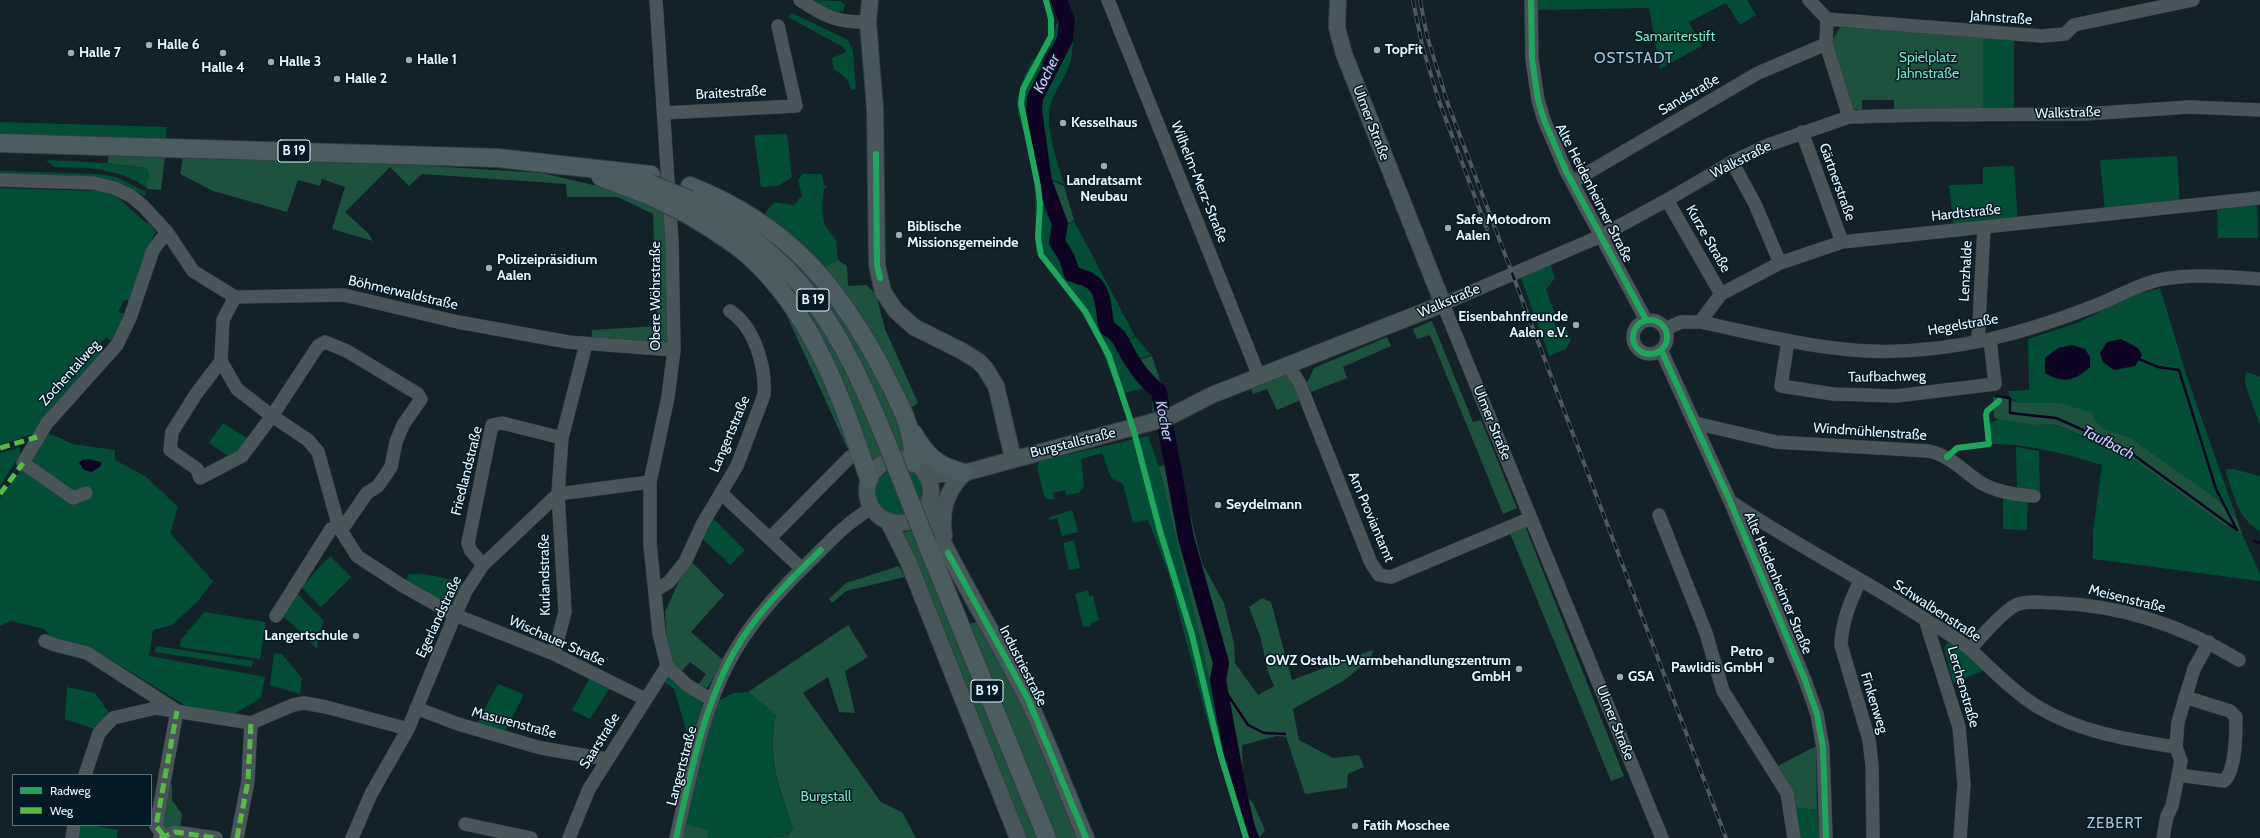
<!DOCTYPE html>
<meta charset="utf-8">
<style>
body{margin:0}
#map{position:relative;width:2260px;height:838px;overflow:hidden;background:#132128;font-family:Cabin,sans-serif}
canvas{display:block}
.legend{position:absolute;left:12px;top:774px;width:140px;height:52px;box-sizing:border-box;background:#031a26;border:1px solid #60727c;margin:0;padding:5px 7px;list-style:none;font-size:12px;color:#ecf7fd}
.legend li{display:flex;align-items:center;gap:8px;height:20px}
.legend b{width:20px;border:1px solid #60727c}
</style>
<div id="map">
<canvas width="2260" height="838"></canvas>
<ul class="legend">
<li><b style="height:5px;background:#20a55d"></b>Radweg</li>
<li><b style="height:5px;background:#58b947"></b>Weg</li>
</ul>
</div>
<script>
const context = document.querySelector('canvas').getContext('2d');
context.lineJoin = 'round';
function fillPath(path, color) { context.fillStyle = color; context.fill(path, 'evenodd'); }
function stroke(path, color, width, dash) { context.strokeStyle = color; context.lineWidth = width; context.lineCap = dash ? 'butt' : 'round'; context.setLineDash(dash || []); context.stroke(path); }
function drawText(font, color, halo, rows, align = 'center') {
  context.font = font + ' Cabin,sans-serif'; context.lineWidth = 3; context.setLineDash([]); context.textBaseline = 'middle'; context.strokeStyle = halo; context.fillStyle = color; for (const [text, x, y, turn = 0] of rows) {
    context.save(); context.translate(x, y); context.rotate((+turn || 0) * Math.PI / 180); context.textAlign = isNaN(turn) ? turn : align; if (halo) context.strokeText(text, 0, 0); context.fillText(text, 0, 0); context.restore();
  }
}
const green = new Path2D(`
 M 808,0 L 841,1 L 845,5 L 843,12 L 832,11 Z
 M 1535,0 L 1747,0 L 1756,15 L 1740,25 L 1726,3 L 1689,22 L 1702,46 L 1660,69 L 1649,8 L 1536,10 Z
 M 792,13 L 848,40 L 853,51 L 856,89 L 851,90 C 849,79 844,75 834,70 L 832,58 L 846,52 L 843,47 L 788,17 Z
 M 1074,20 C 1073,36 1074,55 1068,69 C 1061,84 1050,97 1049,115 C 1048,137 1058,163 1064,184 L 1047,178 L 1043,188 L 1045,214 L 1057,221 L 1055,243 L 1066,258 L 1071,275 C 1108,290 1097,294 1106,328 L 1116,334 L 1120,342 L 1136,337 L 1151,355 L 1129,362 L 1146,388 L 1119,394 L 1100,346 L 1084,317 L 1036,252 L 1035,189 L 1026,136 L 1018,114 L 1017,99 L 1024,77 L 1033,59 L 1048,67 L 1057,52 L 1048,46 L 1057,23 Z
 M 1983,36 L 2014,38 L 2014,108 L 1983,108 Z
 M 0,122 L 167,127 L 166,139 L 0,134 Z
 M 787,134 L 792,177 L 778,186 L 761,187 L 754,135 Z
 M 2177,156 L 2180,204 L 2105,212 L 2100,160 Z
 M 46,160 L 108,163 L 147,168 L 149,176 L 146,183 L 148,189 C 119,167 88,168 54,167 Z
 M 2014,166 L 2018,222 L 1954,228 L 1949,185 L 1983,184 L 1983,167 Z
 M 0,171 L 99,174 L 116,177 L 146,192 L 145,196 C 101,170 50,176 0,175 Z
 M 803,174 L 822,174 L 824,185 L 827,186 L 824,189 L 822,207 L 824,224 L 836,240 L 838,260 L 823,268 L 763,216 L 774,202 L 793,205 L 802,196 L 798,180 Z
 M 0,188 L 101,191 L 117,197 L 144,221 L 150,224 L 156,232 L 151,241 L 132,300 L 124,300 L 118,312 L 126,314 L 113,342 L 106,337 L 97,348 L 105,354 L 40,421 L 35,433 L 0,445 Z
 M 2257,201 L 2258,238 L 2218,238 L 2217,205 Z
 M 1074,221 L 1135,336 L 1122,341 L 1118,332 L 1108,327 L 1104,309 L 1105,297 L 1093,281 L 1073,272 L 1068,257 L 1058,242 L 1061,223 L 1067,225 Z
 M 1550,263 L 1555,278 L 1546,290 L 1554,311 L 1553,318 L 1555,325 L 1565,327 L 1571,340 L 1566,349 L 1549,356 L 1520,275 Z
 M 2160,288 L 2186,374 L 2237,519 L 2217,499 L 2129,437 L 2104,429 L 2094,419 L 2060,403 L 2019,403 L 2010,398 L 2008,391 L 2029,390 L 2028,339 L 2077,323 L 2134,295 Z
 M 2246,372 L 2260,377 L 2260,425 L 2245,384 Z
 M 2000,418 L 2035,425 L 2053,424 L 2125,453 L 2222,524 L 2242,534 L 2260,574 L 2260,581 L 2093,559 L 2093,531 L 2102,465 C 2066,454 2030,444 1992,444 L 1989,424 Z
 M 223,423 L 250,440 L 232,459 L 209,443 Z
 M 44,431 L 73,444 L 115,450 L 115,460 L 145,476 L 178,507 L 170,533 L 213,581 L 198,601 L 172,625 L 153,630 L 149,656 L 265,677 L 261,697 L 255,702 L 235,713 L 219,714 L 186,706 L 92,648 L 57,643 L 44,629 L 11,621 L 0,626 L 0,498 L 23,467 Z
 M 1148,436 L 1159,467 L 1218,714 L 1224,748 L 1245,829 L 1249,838 L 1243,838 L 1206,716 L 1168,572 L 1148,520 L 1133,523 L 1123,484 L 1111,478 L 1102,453 L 1081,459 L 1084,486 L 1079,493 L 1066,495 L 1065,490 L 1053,493 L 1054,499 L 1047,499 L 1044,496 L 1037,466 L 1040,461 Z
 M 20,447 L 20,455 L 0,486 L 0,453 Z
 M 2016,447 L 2039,451 L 2040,494 L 2017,494 Z
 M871 491a28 28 0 1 1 56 0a28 28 0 1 1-56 0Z
 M 2227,469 L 2233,469 L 2260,476 L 2260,531 C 2238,520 2234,494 2226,473 Z
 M 2003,494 L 2028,498 L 2027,530 L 2003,529 Z
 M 1071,510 L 1073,512 L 1078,532 L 1062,536 L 1057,518 L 1049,520 L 1050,517 Z
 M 711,516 L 745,550 L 730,565 L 699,535 Z
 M 1074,540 L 1080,568 L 1069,570 L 1063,543 Z
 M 330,556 L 351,577 L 321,607 L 301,587 Z
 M 409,574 C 430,573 450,579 470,585 L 455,615 L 403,586 Z
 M 1088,590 L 1089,596 L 1093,596 L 1099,620 L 1091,623 L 1091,626 L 1083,627 L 1075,594 Z
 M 295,591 L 324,621 L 319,633 L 317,649 L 292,624 L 281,615 Z
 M 205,612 L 266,622 L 260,659 L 180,647 L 181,639 Z
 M 1947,643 C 1957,642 1978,663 1987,669 L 1953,683 L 1944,648 Z
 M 156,646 L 253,661 L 252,667 L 155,652 Z
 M 274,653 L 282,654 L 302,678 L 300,694 L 270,685 Z
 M 666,669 L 710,701 L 692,763 L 687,760 L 686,729 L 674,689 L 660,679 Z
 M 591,676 L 611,686 L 590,719 L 572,710 Z
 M 498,684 L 524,694 L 503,736 L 475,727 Z
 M 67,687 L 95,693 L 111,716 L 98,730 L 65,719 Z
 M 748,692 L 776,715 C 765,757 780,789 793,829 L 788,836 L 766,838 L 708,838 L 707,830 L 683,823 L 716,702 L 734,693 Z
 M 1793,807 L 1817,810 L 1820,838 L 1799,838 Z
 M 78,825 L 92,825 L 118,830 L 117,838 L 75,838 Z`);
const forest = new Path2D(`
 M 1840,27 L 1983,36 L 1983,108 L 1894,109 L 1894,100 L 1862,100 L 1862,110 L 1854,109 L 1851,105 L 1829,46 Z
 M 109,150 L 165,156 L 161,190 L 148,189 L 146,183 L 149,176 L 147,168 L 108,163 Z
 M 184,150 L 386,156 L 431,166 L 542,173 L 623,192 L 671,215 L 674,350 L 591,345 L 592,330 L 657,326 L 653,214 L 618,197 L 567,197 L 566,184 L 422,174 L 409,186 L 390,167 L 345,212 L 368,233 L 373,241 L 332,229 L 345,187 L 322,179 L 320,186 L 298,180 L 287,212 L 213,191 L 180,174 Z
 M 1048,179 L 1064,186 L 1074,220 L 1067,224 L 1046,213 L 1044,188 Z
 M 786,236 L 822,268 L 838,260 L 847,266 L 848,286 L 866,285 L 876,294 L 885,329 L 918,403 L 909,409 L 928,445 L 864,462 L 849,452 L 776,292 L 790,273 L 774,257 Z
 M 1432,321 L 1473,422 L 1481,420 L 1517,508 L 1503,514 L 1430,335 L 1417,339 L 1413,329 Z
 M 1387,337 L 1391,346 L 1343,367 L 1347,378 L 1311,392 L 1307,383 L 1314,368 Z
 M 1152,356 L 1171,414 L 1153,420 L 1152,397 L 1130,362 Z
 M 1287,369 L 1301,400 L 1277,410 L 1267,389 L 1253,394 L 1250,385 Z
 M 1993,397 L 2005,398 L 2019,403 L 2060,403 L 2093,413 L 2094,419 L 2104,429 L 2129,437 L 2217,499 L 2237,519 L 2242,534 L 2222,524 L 2125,453 L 2054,424 L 2035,425 L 1994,418 Z
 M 1177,460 L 1202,563 L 1224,603 L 1234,643 L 1235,663 L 1258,695 L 1274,686 L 1268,672 L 1261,639 L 1249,607 L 1262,598 L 1271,602 L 1292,680 L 1373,650 L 1371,659 L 1343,681 L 1293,709 L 1299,740 L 1333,758 L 1359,755 L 1364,767 L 1348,774 L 1347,788 L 1305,794 L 1286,737 L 1277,736 L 1242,745 L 1243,792 L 1253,803 L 1265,830 L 1259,838 L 1249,838 L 1245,829 L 1224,748 L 1218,714 L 1159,467 Z
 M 1525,526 L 1624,776 L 1611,781 L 1510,533 Z
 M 918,528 L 958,626 L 982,621 L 1023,702 L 1079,838 L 1025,838 L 899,534 Z
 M 689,559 L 724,595 L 691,632 L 724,661 L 707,688 L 698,685 L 706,674 L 690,662 L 681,672 L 673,666 L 667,643 L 665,612 Z
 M 899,566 L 905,577 L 846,591 L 832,603 L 829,599 L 846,583 Z
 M 848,625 L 868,657 L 845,671 L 855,713 L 839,712 L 828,677 L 803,693 L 881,802 L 902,812 L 916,838 L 766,838 L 788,836 L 793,829 C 780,787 766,759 776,715 L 748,692 Z
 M 1816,746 L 1817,810 L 1793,807 L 1776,767 Z
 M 165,783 L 172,785 L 172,800 L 182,814 L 180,829 L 164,832 L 158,826 Z
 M 683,823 L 707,830 L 708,838 L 681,838 Z`);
const water = new Path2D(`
 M 2121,339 L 2138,348 L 2142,355 L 2135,366 L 2114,370 L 2103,362 L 2100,353 L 2107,342 Z
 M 2072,345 L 2085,349 L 2090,357 L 2090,367 C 2075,381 2063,384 2045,373 L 2045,358 L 2058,348 Z
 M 89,459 L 101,462 L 101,466 L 92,472 L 84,470 L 79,463 L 82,460 Z`);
const stream = new Path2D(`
 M 2139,359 L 2158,367 L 2179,370 L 2216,489 L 2237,530
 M 1996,396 L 2010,398 L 2010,413 L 2056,418 L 2124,448 L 2237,530
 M 2254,541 L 2260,543
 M 1218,680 L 1248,725 L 1264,733 L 1285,734`);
const river = new Path2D(`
 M 1059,0 L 1067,21 L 1065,39 L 1035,98 L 1034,110 L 1044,181 L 1060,224 L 1057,242 L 1067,258 L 1072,274 C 1078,276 1087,278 1092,282 C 1105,291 1103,313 1107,328 C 1120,334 1122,344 1129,356 C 1137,370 1147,382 1159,392 L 1186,538 L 1221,663 L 1218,680 L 1238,789 L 1247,828 L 1251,838`);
const minor = new Path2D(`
 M 656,0 L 672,242 L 674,350 L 668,397 L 650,482 L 650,544 L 659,633 L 667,666 L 687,685 L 712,700
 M 800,0 C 824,16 838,23 868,22
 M 1108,0 L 1259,376
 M 1531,0 L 1532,59 L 1538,100 L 1544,120 L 1566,171 L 1646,320
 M 1809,0 L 1827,19 L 2041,36 L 2065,34 L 2074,25 L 2193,0
 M 1827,19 L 1826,44 L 1849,117
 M 664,113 L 796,106 L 778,26
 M 1802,132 L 1842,242
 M 1732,162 L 1755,204 L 1780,263
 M 0,180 L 94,183 L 114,188 L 131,196 L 143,206 L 167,232 L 193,271 L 235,297 L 344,295 L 458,322 L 568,342 L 674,350
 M 1572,182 L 1758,73 L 1826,44
 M 1667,200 L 1721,294
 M 235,297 L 223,320 L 221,361 L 237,389 L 272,416 L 308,440 L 318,452 L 339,527 L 357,556 L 403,586 L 455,615 L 554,654 L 645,699
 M1633 337a17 17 0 1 1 34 0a17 17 0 1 1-34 0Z
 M 1700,322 L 1721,294 L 1780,263 L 1842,242 L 2260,198
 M 1665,329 L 1681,322 L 1700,322 C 1744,331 1789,343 1834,348 C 1884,355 1940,350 1990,339 C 2025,331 2061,319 2094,306 C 2116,298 2134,286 2158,280 C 2192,273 2226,277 2260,279
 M 1788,341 L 1781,386 L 1833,394 L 1896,396 L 1995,384 L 1990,339
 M 1978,341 L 1984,227
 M 1661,350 L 1730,501 L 1805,680 L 1817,714 L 1823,748 L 1826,838
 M 221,361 L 196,394 L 172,432 L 170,450 L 197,469 L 200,478 L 242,456 L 272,416 L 318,346 L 325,342 L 347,351 L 418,394 L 421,399 L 403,425 L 396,442 L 391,467 L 378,486 L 367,493 L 345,525 L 331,529 L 276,616
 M 1288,365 L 1300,384 L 1371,563 L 1379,575 L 1391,577 L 1531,518
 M 1695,423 L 1776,442 L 1929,451 C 1951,456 1963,471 1981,483 C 1997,492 2016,495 2034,496
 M 86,493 L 73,498 L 23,463 L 47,423 L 117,345 L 130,318 L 153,250 L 167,232
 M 721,493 L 802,569
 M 1730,501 C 1793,544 1862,578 1926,620 C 1941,629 1958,639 1971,650 C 1993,670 2012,691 2038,707 C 2079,732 2129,740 2176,747
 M 1659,515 L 1706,633 L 1723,691 L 1787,793 L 1794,838
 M 770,538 L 850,457
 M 483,565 L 471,551 L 468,543 L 492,425 L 502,423 L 562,438
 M 1860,581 C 1850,602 1842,621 1841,645 L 1869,740 L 1872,765 L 1873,838
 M 656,590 L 669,582 L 685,562 L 703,523 L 737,466 L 764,395 C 766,368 755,327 730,311
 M 1925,619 L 1959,727 L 1964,784 L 1960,838
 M 45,641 L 55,645 L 87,653 L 177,711 L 156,826 L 163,835
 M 1970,649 C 1980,638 2003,611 2016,605 C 2027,600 2043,603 2055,603 C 2120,605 2183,626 2239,660
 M 554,654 L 565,612 L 558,494 L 562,438 L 586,344
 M 416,708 L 458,724 L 541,748 L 606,759
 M 85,775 L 99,733 L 113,718 L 156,708 L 251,723 L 293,705 L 304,703 L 326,707 L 408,729
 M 2178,775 L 2224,781 C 2236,770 2236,733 2236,717 L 2230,711 L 2185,697
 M 465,824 L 531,838
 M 72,838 L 74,825
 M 160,838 L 175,832 L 216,838
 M 237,838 L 248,781 L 251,723
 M 352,838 L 371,794 L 408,729 L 455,615 L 466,591 L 483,565 L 558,494 L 650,482
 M 569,838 L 589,789 L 667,666
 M 676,838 C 689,780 704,702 735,651 C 754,618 780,590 808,563 C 828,543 847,522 872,508
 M 1662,838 L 1443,304 L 1601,236 L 1667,200 L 1732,162 L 1768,145 L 1849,117 L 1920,115 L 2085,114 L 2189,107 L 2260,110
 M 2163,838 L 2167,816 L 2172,806 L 2181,761 L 2176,747 L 2178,722 L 2194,669 L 2209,642`);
const major = new Path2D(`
 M 870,0 L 868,22 L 875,109 L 877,265 L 883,292 L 896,311 L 914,327 L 962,351 L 978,361 L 985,368 L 996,386 L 1013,458
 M867 491a32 32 0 1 1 64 0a32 32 0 1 1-64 0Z
 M 926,475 L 964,473 L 1167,418 L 1212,395 L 1443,304 L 1344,54 L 1337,28 L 1338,0
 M 927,507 C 955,573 995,634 1027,698 C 1049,743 1066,792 1086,838
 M 888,521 L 908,561 L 1018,838
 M 944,536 C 940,510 946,492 964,473`);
const highway = new Path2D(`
 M 0,143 L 498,158 L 651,175
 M 601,177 L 648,195
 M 690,186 C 786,224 838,284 885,375 C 899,402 915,431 913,463
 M 690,200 C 802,257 841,330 886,441
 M 689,215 C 710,228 731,240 749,256 C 813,313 843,401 869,479
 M 913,433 C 927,457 937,466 964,473
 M 927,544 L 1047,838`);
const rail = new Path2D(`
 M 1413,0 L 1422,45 L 1439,101 L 1487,229
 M 1420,0 L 1427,36 L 1448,104 L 1726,838`);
const highwayBridge = new Path2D(`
 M 651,184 L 690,200
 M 648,195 L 689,215
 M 886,441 L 927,544`);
const quiet = new Path2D(`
 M 0,448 L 37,437
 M 0,494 L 23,463
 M 163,835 L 156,826 L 177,711
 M 160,838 L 175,832 L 216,838
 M 237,838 L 248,781 L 251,723`);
const cycleway = new Path2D(`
 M 1046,0 L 1051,19 L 1051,36 L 1023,89 L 1021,104 L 1038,186 L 1040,204 L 1038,238 L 1041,255 L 1085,311 L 1109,356 L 1133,428 L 1160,531 L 1192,635 L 1220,753 L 1246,838
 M 1531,0 L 1532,59 L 1538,100 L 1544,120 L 1566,171 L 1646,320
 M 876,154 L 877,265 L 880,278
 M1633 337a17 17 0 1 1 34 0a17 17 0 1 1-34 0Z
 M 1661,350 L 1730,501 L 1805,680 L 1817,714 L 1823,748 L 1826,838
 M 1947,457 L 1957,448 L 1989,444 L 1986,415 L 1987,411 L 1999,401
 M 948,553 L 1028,699 L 1086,838
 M 676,838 C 690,776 703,708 734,652 C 756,613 789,581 821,550`);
const markers = [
 [149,45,4,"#a0acb2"],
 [1377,50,4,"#a0acb2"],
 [71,53,4,"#a0acb2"],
 [223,53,4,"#a0acb2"],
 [409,60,4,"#a0acb2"],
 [271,62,4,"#a0acb2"],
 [337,79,4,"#a0acb2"],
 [1063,123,4,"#a0acb2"],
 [1104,166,4,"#a0acb2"],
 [1448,228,4,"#a0acb2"],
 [899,235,4,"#a0acb2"],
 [489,268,4,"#a0acb2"],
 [1576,325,4,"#a0acb2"],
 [1218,505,4,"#a0acb2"],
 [356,636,4,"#a0acb2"],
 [1771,660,4,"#a0acb2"],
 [1519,669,4,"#a0acb2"],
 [1620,677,4,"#a0acb2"],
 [1355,826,4,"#a0acb2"]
];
const shields = [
 [294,151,32],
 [813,300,32],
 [987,691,32]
];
const shieldNames = [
 ["B 19",294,151],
 ["B 19",813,300],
 ["B 19",987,691]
];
const streetNames = [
 ["Jahnstraße",2001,18,4],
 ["Braitestraße",731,93,-3],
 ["Sandstraße",1689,95,-30],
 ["Walkstraße",2068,113,-2],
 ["Ulmer Straße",1371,123,69],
 ["Walkstraße",1741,160,-27],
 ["Wilhelm-Merz-Straße",1199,182,68],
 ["Gärtnerstraße",1837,182,70],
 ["Alte Heidenheimer Straße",1594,193,63],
 ["Hardtstraße",1966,213,-6],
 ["Kurze Straße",1708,239,60],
 ["Lenzhalde",1966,271,-87],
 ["Böhmerwaldstraße",403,293,13],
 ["Obere Wöhrstraße",656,296,-90],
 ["Walkstraße",1449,301,-23],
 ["Hegelstraße",1963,325,-10],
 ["Zochentalweg",70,373,-48],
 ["Taufbachweg",1887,377,-1],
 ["Ulmer Straße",1492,423,68],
 ["Windmühlenstraße",1870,432,4],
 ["Langertstraße",730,434,-67],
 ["Burgstallstraße",1073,443,-14],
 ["Friedlandstraße",467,471,-76],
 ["Am Proviantamt",1371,517,67],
 ["Kurlandstraße",545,575,-91],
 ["Alte Heidenheimer Straße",1778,583,67],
 ["Meisenstraße",2127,599,14],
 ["Schwalbenstraße",1937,611,33],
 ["Egerlandstraße",439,617,-65],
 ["Wischauer Straße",557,641,24],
 ["Industriestraße",1023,666,63],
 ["Lerchenstraße",1963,687,74],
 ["Finkenweg",1874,703,73],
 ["Masurenstraße",514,723,15],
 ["Ulmer Straße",1615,723,68],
 ["Saarstraße",600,741,-58],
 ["Langertstraße",682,766,-75]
];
const parkNames = [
 ["Samariterstift",1675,37],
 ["Spielplatz",1928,58],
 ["Jahnstraße",1928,74],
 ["Burgstall",826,797]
];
const poiNames = [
 ["Halle 6",157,45],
 ["TopFit",1385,50],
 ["Halle 7",79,53],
 ["Halle 1",417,60],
 ["Halle 3",279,62],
 ["Halle 4",223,68,"center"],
 ["Halle 2",345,79],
 ["Kesselhaus",1071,123],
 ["Landratsamt",1104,181,"center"],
 ["Neubau",1104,197,"center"],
 ["Safe Motodrom",1456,220],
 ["Aalen",1456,236],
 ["Biblische",907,227],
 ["Missionsgemeinde",907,243],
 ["Polizeipräsidium",497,260],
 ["Aalen",497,276],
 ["Eisenbahnfreunde",1568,317,"right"],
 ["Aalen e.V.",1568,333,"right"],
 ["Seydelmann",1226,505],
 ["Langertschule",348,636,"right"],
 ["Petro",1763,652,"right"],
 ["Pawlidis GmbH",1763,668,"right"],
 ["OWZ Ostalb-Warmbehandlungszentrum",1511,661,"right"],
 ["GmbH",1511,677,"right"],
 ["GSA",1628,677],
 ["Fatih Moschee",1363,826]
];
const neighbourhoodNames = [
 ["OSTSTADT",1634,59],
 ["ZEBERT",2115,824]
];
const waterNames = [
 ["Kocher",1047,74,-64],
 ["Kocher",1164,421,79],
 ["Taufbach",2108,443,27]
];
fillPath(green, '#034d36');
fillPath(forest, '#1d523e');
fillPath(water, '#0e0322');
stroke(stream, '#0e0322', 2.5);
stroke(river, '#0e0322', 16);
stroke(minor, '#343e44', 14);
stroke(major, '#343e44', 18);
stroke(highway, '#343e44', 20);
stroke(minor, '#4a555a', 13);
stroke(major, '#48575a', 16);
stroke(highway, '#4b5d61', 18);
stroke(rail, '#4e585e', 4);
stroke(rail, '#031a26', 2.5, [8]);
stroke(highwayBridge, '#343e44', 20, []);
stroke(highwayBridge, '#4b5d61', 18);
stroke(quiet, '#58b947', 5, [10, 5]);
stroke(cycleway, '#20a55d', 6);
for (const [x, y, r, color] of markers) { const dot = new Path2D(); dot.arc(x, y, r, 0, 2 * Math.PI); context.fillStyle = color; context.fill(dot); stroke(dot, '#031a26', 1.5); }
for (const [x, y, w] of shields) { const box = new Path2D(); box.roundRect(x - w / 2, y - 11, w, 22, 3); context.fillStyle = '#031a26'; context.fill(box); stroke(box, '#ecf7fd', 1); }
drawText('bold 13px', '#ecf7fd', null, shieldNames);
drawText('14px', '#ecf7fd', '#031a26', streetNames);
drawText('14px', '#7be7b7', '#031a26', parkNames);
drawText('bold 14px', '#ecf7fd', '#031a26', poiNames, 'left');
context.letterSpacing = '1px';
drawText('15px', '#abc7d7', '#031a26', neighbourhoodNames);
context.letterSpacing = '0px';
drawText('italic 15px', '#d7c6fa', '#031a26', waterNames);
</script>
